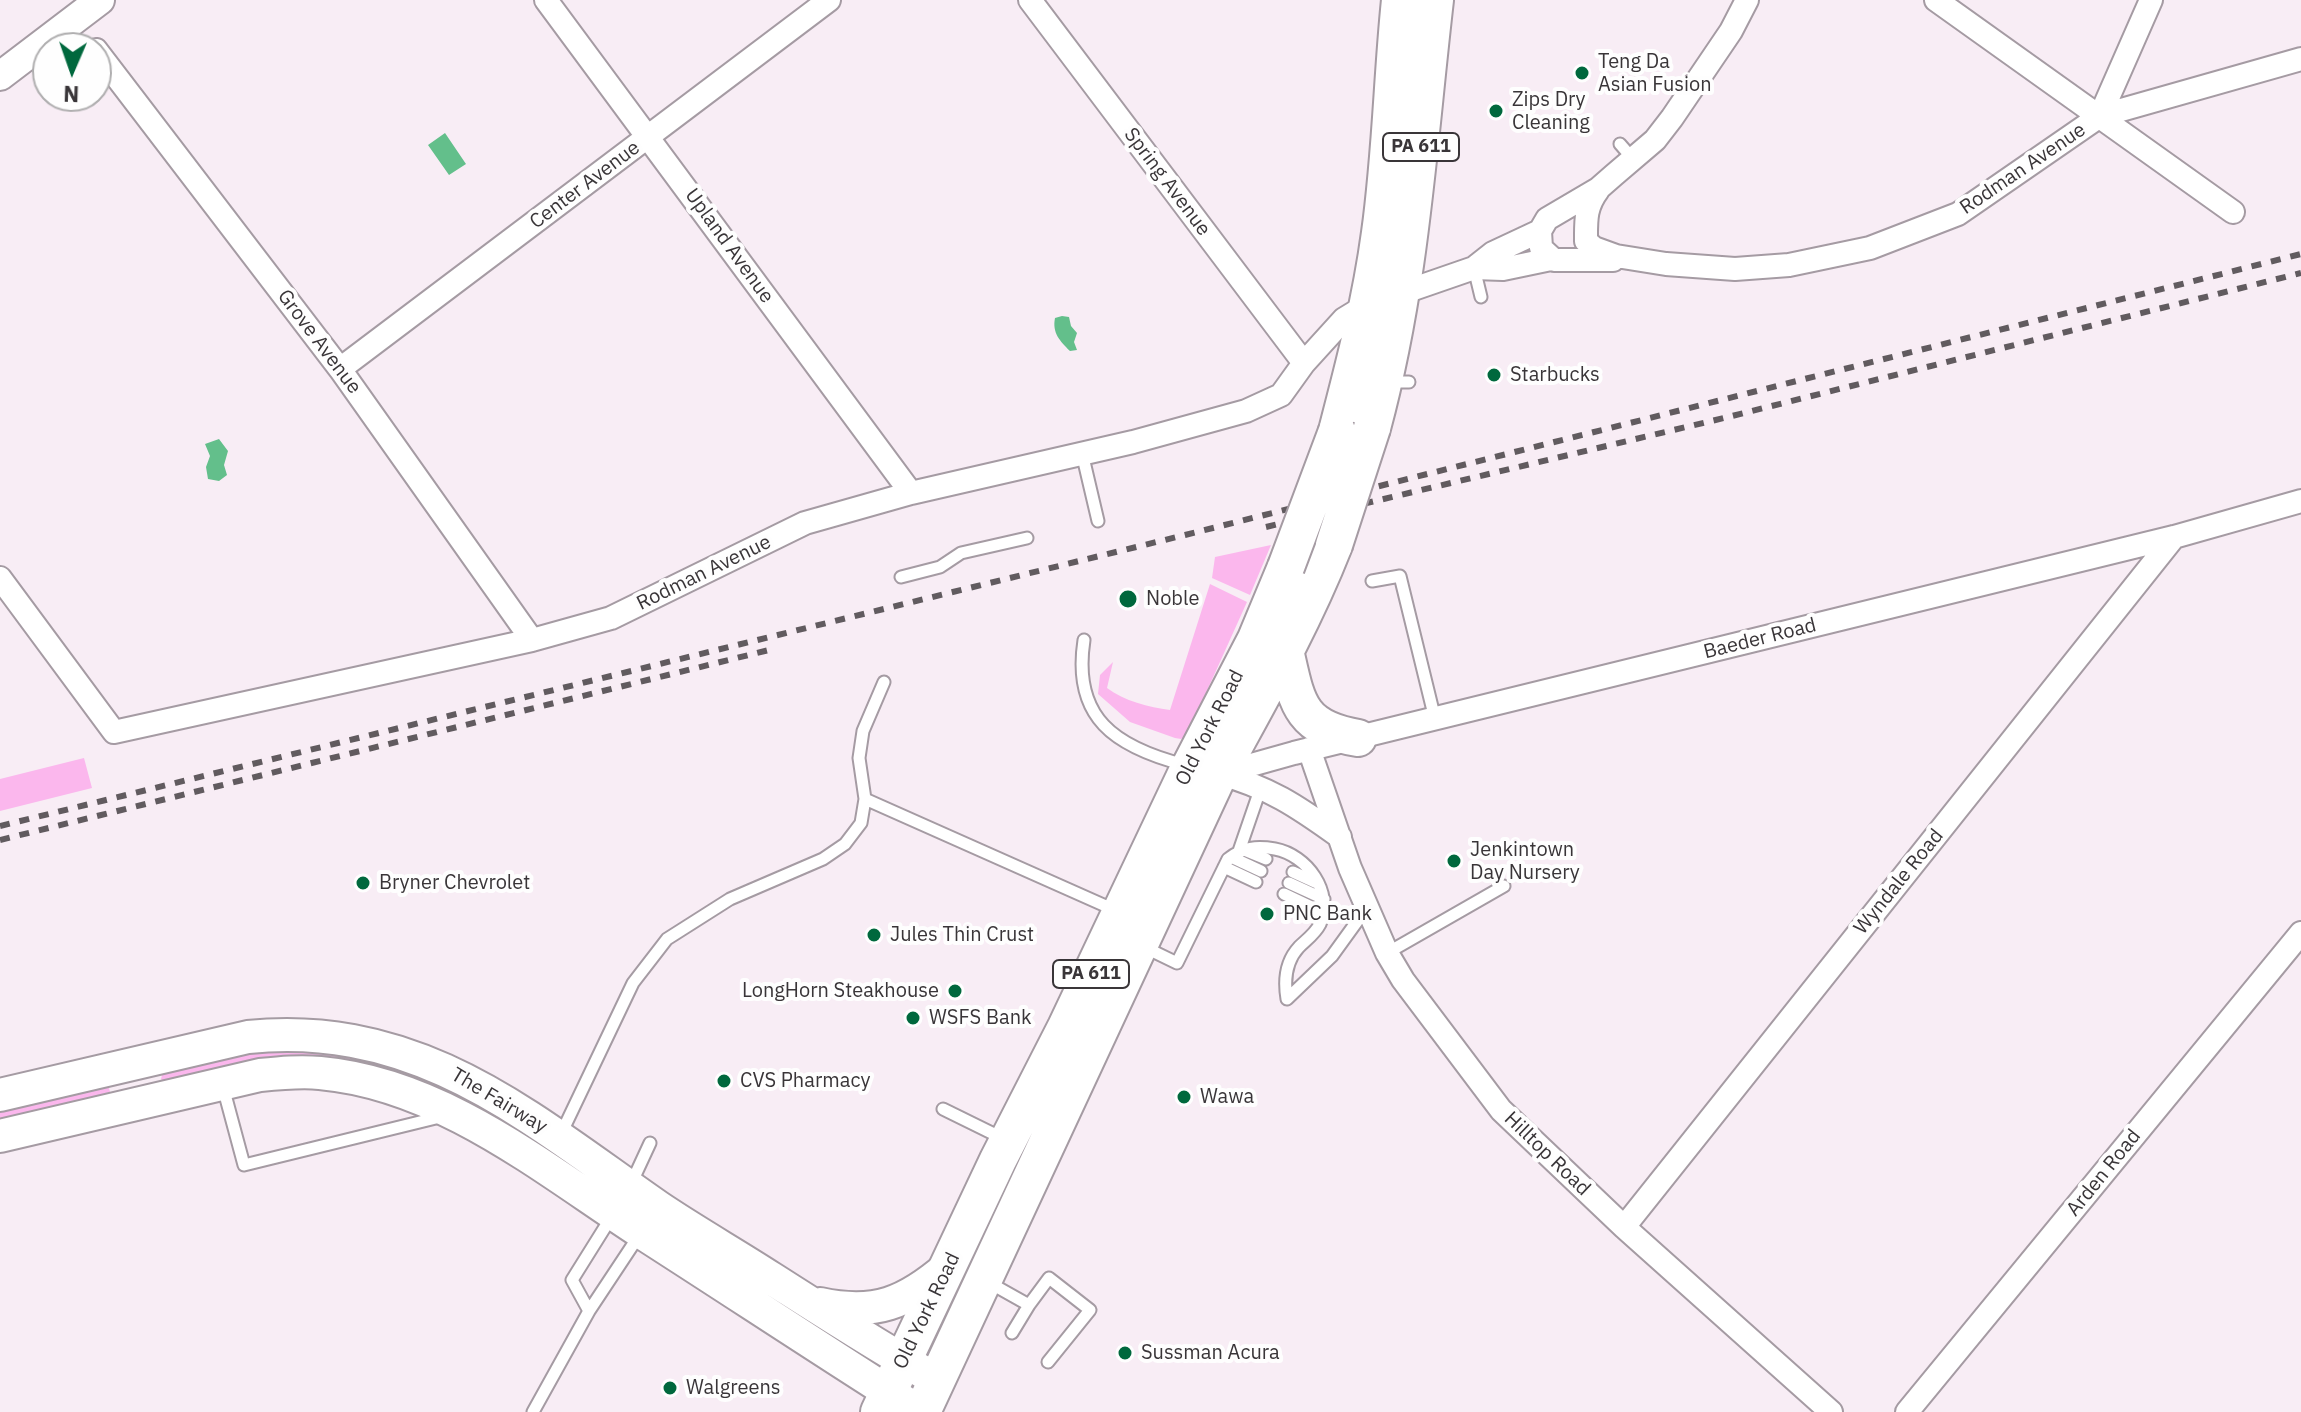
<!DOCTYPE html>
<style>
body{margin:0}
#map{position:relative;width:2301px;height:1412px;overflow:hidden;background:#f8edf5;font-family:"IBM Plex Sans",sans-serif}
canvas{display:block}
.north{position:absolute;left:32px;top:32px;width:80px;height:80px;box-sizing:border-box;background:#fefefe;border:2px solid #afaeaf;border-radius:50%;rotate:182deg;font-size:22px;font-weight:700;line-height:32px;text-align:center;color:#393538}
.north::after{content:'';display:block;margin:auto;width:28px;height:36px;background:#00683d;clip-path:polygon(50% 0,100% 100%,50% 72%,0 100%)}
</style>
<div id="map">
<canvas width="2301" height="1412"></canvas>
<div class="north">N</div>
</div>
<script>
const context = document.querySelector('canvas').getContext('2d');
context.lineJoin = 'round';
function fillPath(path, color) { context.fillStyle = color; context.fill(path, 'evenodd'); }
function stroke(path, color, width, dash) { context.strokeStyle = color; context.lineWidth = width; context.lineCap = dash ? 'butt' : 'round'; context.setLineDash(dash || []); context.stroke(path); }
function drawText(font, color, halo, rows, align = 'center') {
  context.font = font + ' "IBM Plex Sans",sans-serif'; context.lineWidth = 8; context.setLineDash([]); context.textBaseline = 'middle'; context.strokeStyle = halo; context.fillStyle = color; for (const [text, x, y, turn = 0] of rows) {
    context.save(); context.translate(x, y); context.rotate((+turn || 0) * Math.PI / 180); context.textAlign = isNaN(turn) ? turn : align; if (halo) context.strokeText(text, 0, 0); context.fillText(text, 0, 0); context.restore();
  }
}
const green = new Path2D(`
 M 1271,545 L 1250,595 L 1212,578 L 1215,557 Z
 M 1210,584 L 1247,602 L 1187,735 L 1181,739 L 1175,738 L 1130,722 L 1098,694 L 1100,675 L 1113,662 L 1107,688 C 1124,701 1149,707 1170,710 Z
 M 84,758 L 92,788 L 0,811 L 0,779 Z
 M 289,1048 L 387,1061 L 480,1103 L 476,1109 L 420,1090 L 165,1085 L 161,1079 L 163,1071 L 250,1051 Z
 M 108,1084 L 110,1092 L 61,1105 L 41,1119 L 0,1129 L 0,1110 Z`);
const water = new Path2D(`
 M 445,133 L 466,164 L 449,175 L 428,145 Z
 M 1062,316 L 1069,317 L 1071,326 L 1077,333 L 1074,342 L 1077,350 L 1070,351 C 1060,341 1052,333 1055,318 Z
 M 219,439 L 228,451 L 224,465 L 227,475 L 219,481 L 208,479 L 206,467 L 210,456 L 205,444 Z`);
const service = new Path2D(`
 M 1620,144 L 1633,159
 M 1474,268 L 1481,297
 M 1389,382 L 1409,382
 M 1082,453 L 1098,521
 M 901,577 L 940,567 L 961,553 L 1027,538
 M 1372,581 L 1400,576 L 1435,719
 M 1084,640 C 1072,718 1115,747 1185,765
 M 865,799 L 1117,911
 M 1244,850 L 1266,859
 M 1239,851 L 1261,787
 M 1231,857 L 1261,871
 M 1224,867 L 1256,882
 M 1293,872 L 1317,883
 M 1289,883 L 1324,899
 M 1284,894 L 1322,912
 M 1142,946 L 1177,963 L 1228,859 C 1243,847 1257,846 1275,849 C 1307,855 1334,892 1320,924 C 1315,934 1306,940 1299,947 C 1285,962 1284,981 1287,999
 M 1387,953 L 1504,886
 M 1287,999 L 1332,956 L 1366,909
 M 223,1087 L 244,1165 L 440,1117
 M 943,1109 L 1004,1139
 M 561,1134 L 633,983 L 667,939 L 730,899 L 823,859 L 845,844 L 861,823 L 865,799 L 859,758 L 863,731 L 884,682
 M 631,1184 L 650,1143
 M 988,1282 L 1029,1305 L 1012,1333
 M 1029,1305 L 1049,1278 L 1090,1310 L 1048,1362
 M 589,1311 L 572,1280 L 612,1216
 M 533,1412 L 589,1311 L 640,1234`);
const minor = new Path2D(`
 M 546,0 L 911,493
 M 1030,0 L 1304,363
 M 1936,0 L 2233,212
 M 96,50 L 340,369 L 532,640
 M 2100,116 L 2301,59
 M 1540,231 L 1541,248 L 1554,260 L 1613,260
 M 1586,241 L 1594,248 L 1616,256 L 1666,264 L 1735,269 L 1789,265 L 1870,248 L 1958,214 L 2100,116 L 2151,0
 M 1586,241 C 1586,221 1585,207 1598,190
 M 1474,268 L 1503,269 L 1551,259
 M 340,369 L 829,0
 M 0,578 L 114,732 L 532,640 L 611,618 L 805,523 L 911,493 L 1133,442 L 1246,411 L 1281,395 L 1304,363 L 1344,319 L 1367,305 L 1474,268 L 1493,253 L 1540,231 L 1547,219 L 1598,189 L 1614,175 L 1655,140 L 1672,118 L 1731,31 L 1747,0
 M 1309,749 L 1350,868 L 1387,953 L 1403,980 L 1501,1110 L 1624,1227 L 1831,1412
 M 1217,773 C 1269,787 1297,806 1340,837
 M 1219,774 L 1294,753 L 2174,537 L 2301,501
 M 1624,1227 L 2174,537
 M 1907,1412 L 2301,933`);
const tertiary = new Path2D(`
 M 0,76 L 100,0`);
const secondary = new Path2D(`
 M 0,1095 L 248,1037 C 419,1020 527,1116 658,1207 C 695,1232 734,1254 771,1278 C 826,1313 880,1348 937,1380
 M 0,1136 L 260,1075 C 280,1073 300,1071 320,1073 C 443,1084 545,1170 644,1234 C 736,1293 828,1354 920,1412
 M 820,1304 C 875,1316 906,1303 948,1267`);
const trunk = new Path2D(`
 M 1372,428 C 1411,284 1418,146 1435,0
 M 1337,431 C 1354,366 1371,300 1380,233 C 1391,155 1392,78 1400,0
 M 1285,650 C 1297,703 1299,728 1358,738
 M 879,1412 L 998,1160 L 1066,1027 L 1186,774 L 1256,639 L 1286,567
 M 922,1412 L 1219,774 C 1260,699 1303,624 1334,545`);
const rail = new Path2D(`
 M 1266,527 L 1724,418 L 2301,273
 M 0,826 L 1185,535 L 2301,254
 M 0,840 L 773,649`);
const trunkBridge = new Path2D(`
 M 1334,545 L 1372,428
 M 1286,567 L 1337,431`);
const markers = [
 [1582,73,8,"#00683d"],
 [1496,111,8,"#00683d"],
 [1494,375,8,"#00683d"],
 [1128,599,10,"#00683d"],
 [1454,861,8,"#00683d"],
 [363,883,8,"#00683d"],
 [1267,914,8,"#00683d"],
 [874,935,8,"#00683d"],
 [955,991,8,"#00683d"],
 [913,1018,8,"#00683d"],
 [724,1081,8,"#00683d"],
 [1184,1097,8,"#00683d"],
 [1125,1353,8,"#00683d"],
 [670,1388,8,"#00683d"]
];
const shields = [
 [1421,147,76],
 [1091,974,76]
];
const shieldNames = [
 ["PA 611",1421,147],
 ["PA 611",1091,974]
];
const poiNames = [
 ["Teng Da",1598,62],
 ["Asian Fusion",1598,85],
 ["Zips Dry",1512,100],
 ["Cleaning",1512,123],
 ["Starbucks",1510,375],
 ["Noble",1146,599],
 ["Jenkintown",1470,850],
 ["Day Nursery",1470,873],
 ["Bryner Chevrolet",379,883],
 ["PNC Bank",1283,914],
 ["Jules Thin Crust",890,935],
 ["LongHorn Steakhouse",939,991,"right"],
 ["WSFS Bank",929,1018],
 ["CVS Pharmacy",740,1081],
 ["Wawa",1200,1097],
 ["Sussman Acura",1141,1353],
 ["Walgreens",686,1388]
];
const streetNames = [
 ["Rodman Avenue",2023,169,-34],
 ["Spring Avenue",1167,182,53],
 ["Center Avenue",585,185,-37],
 ["Upland Avenue",729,246,54],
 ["Grove Avenue",319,342,53],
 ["Rodman Avenue",704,573,-26],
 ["Baeder Road",1760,639,-14],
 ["Old York Road",1210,728,-63],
 ["Wyndale Road",1899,882,-51],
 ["The Fairway",499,1101,31],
 ["Hilltop Road",1547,1154,44],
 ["Arden Road",2104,1173,-51],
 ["Old York Road",927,1311,-64]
];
fillPath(green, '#fbb7ed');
fillPath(water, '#63bf8b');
stroke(service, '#a59ba3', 15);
stroke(minor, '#a59ba3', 26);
stroke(tertiary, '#a59ba3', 32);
stroke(secondary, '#a59ba3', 36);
stroke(trunk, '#a59ba3', 40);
stroke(service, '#fff', 11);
stroke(minor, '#fff', 22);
stroke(tertiary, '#fff', 28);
stroke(secondary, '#fff', 32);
stroke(trunk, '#fff', 36);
stroke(rail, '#615b5f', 6, [10, 10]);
stroke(trunkBridge, '#a59ba3', 40, []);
stroke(trunkBridge, '#fff', 36);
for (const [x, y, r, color] of markers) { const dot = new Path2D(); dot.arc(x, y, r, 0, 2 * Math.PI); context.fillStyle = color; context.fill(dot); stroke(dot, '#fefefe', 3); }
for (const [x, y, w] of shields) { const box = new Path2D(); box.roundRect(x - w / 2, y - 14, w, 28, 6); context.fillStyle = '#fefefe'; context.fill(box); stroke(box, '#393538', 2); }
drawText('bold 18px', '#393538', null, shieldNames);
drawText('20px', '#393538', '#fefefe', poiNames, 'left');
drawText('20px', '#393538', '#fefefe', streetNames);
</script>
